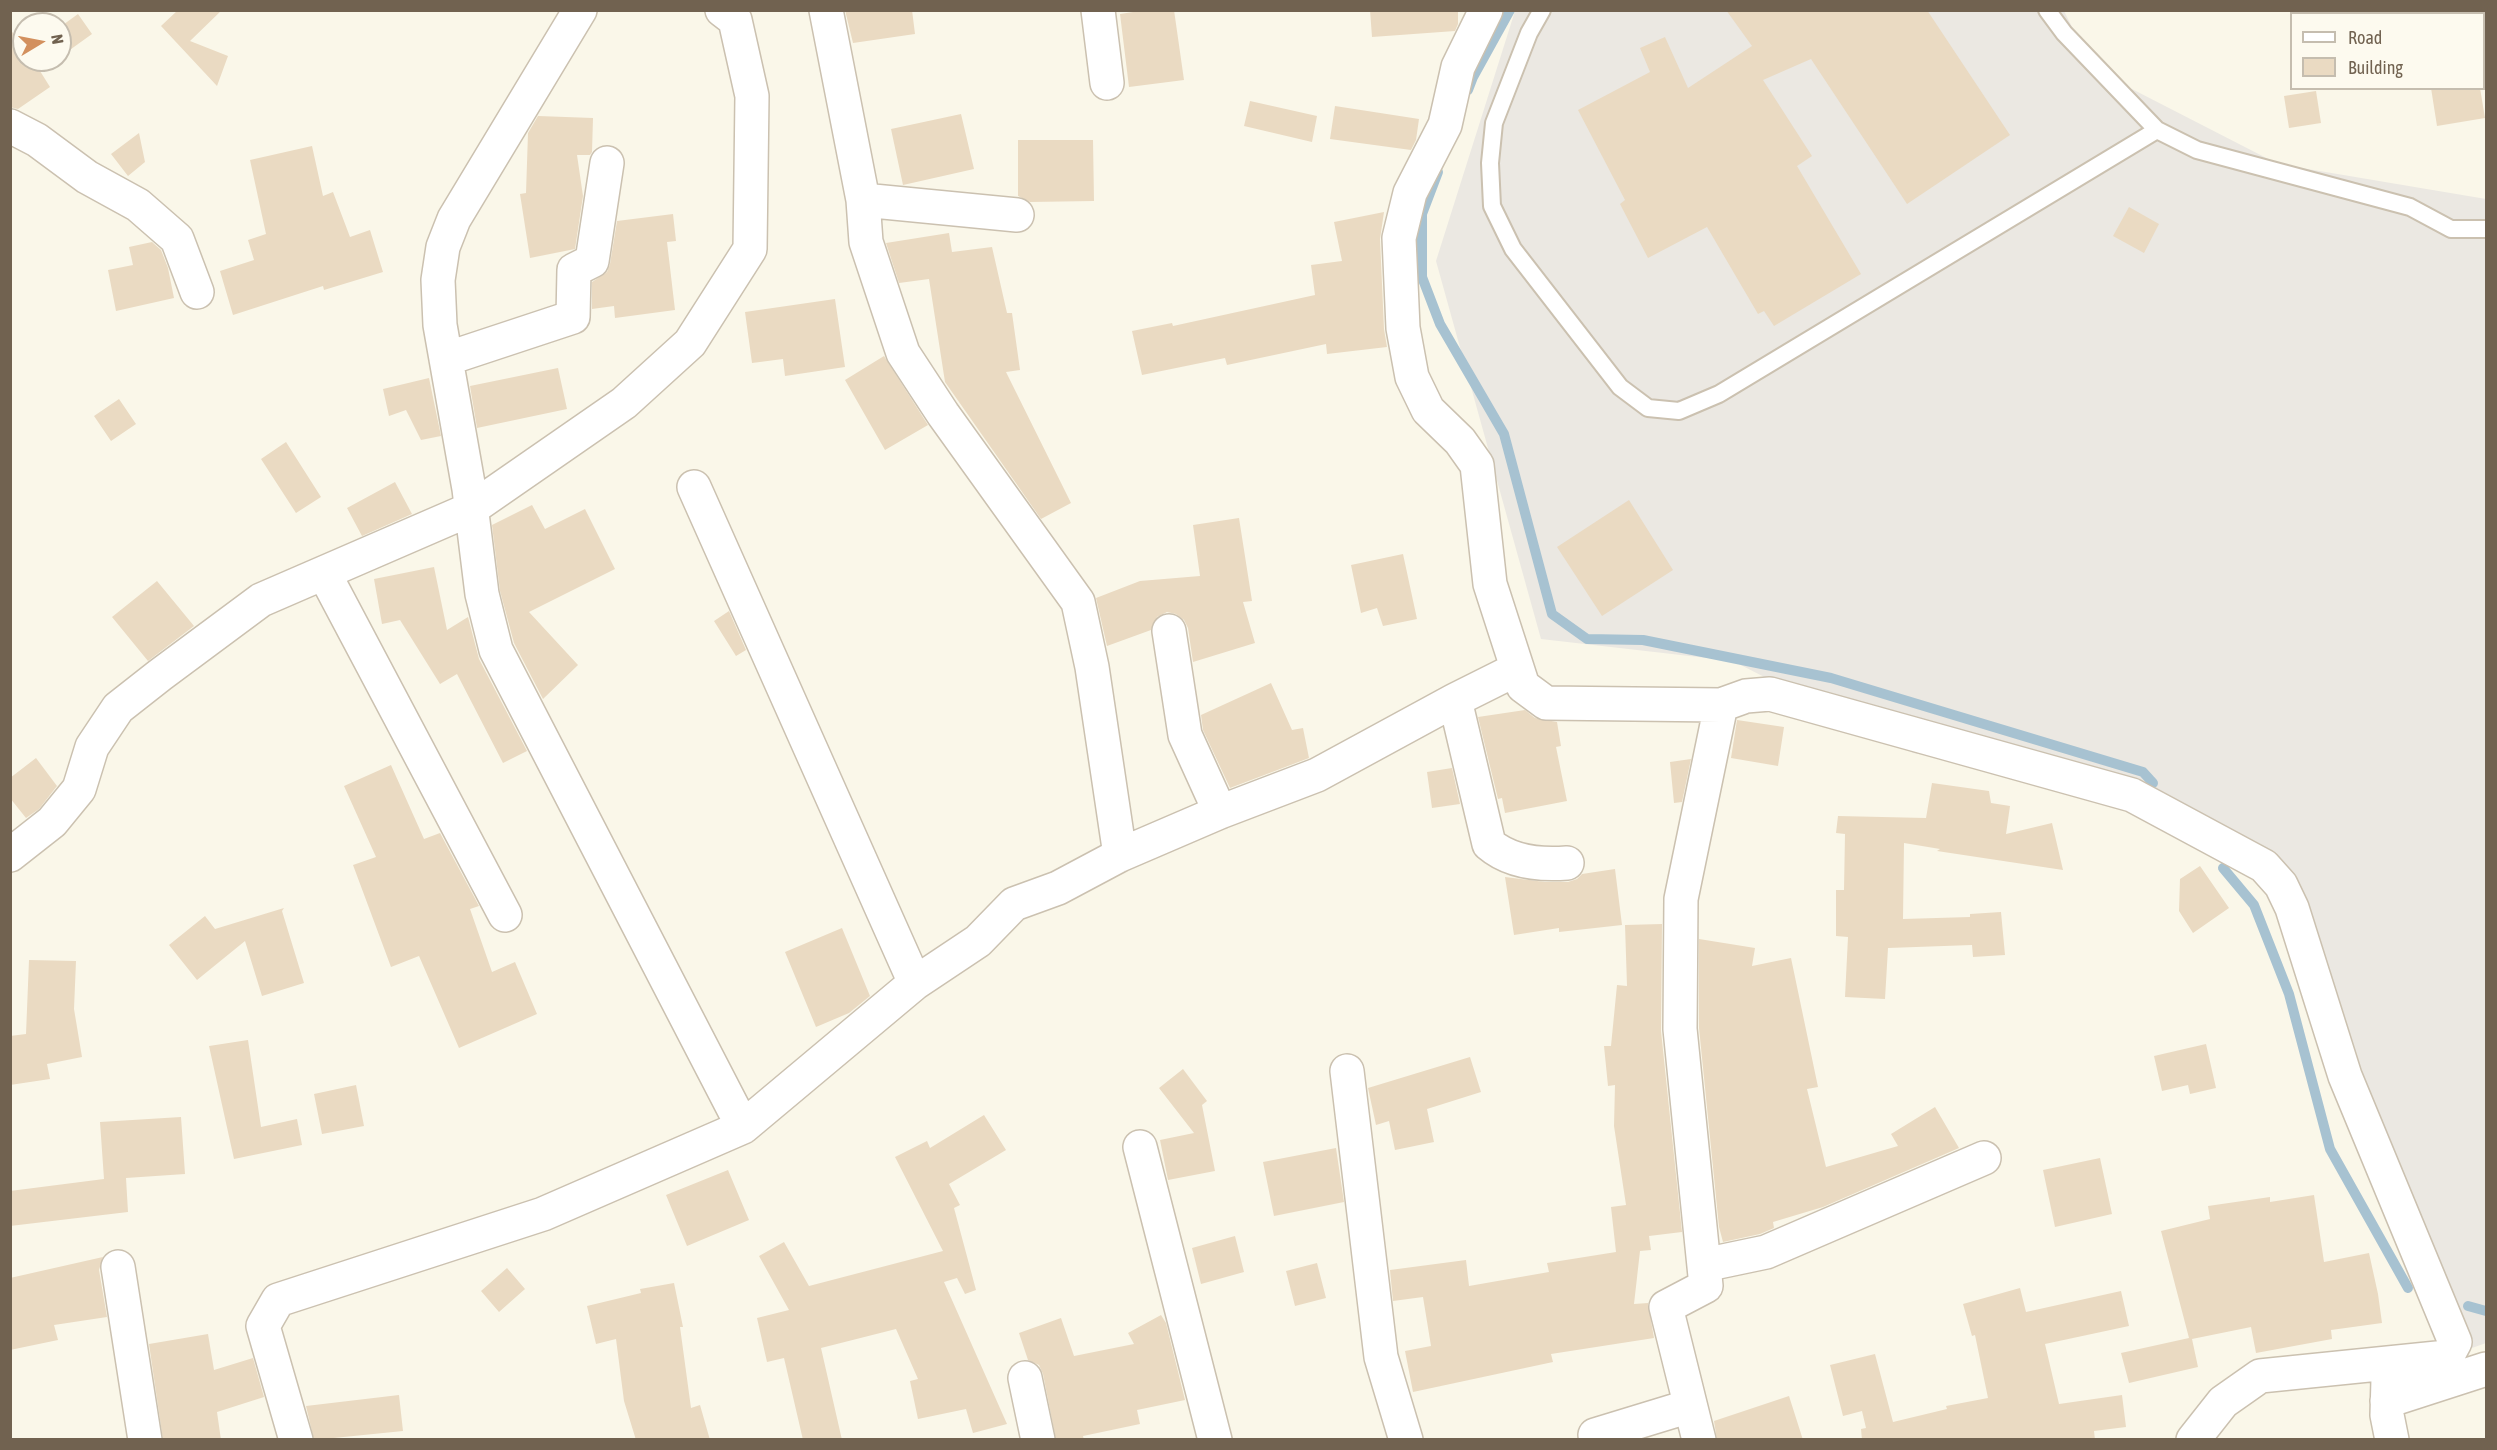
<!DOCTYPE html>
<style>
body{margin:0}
#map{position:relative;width:2497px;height:1450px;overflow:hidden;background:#faf7e9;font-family:"Asap Condensed",sans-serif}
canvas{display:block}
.frame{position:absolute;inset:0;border:12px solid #716250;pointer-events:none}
.legend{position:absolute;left:2290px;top:12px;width:195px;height:78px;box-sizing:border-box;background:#fdfaef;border:2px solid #c5bdaf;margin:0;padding:8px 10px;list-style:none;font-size:18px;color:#716250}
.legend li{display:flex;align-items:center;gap:12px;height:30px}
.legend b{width:30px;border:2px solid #c5bdaf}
.north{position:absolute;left:12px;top:12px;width:60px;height:60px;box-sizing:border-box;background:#fdfaef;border:2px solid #c5bdaf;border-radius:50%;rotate:80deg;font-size:16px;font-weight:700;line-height:24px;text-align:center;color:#716250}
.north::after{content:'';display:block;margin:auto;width:21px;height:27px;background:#d3905e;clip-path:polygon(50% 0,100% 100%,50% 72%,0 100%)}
</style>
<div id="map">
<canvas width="2497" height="1450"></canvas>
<div class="frame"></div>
<ul class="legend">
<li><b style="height:8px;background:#fff"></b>Road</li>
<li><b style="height:16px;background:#eadac2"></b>Building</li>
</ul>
<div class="north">N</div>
</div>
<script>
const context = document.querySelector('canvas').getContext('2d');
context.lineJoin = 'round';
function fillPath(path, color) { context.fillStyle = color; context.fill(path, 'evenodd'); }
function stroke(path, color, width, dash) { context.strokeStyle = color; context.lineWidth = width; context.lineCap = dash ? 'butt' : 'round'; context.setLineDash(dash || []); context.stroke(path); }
const industrial = new Path2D(`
 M 1515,11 L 2064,11 L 2093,69 L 2278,164 L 2486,199 L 2486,1343 L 2472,1348 L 2365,1125 L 2258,856 L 2086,784 L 1913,753 L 1733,661 L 1541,639 L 1436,261 Z`);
const stream = new Path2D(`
 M 1468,90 L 1473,77 L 1510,10
 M 1438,172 L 1422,214 L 1422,277 L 1440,324 L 1504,434 L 1552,614 L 1587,639 L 1643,640 L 1831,678 L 2143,772 L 2153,783
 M 2223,868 L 2254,905 L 2289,994 L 2330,1149 L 2408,1288
 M 2468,1306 L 2486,1311`);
const building = new Path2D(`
 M 178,10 L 222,10 L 190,41 L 228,56 L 217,86 L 161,26 Z
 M 845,10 L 912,10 L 915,34 L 853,43 Z
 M 1146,10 L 1174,10 L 1184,80 L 1129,87 L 1120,14 Z
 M 1370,10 L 1458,10 L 1458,24 L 1455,31 L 1372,37 Z
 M 1726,10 L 1927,10 L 2010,135 L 1907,204 L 1811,59 L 1763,80 L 1812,156 L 1797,166 L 1861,274 L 1774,326 L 1764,311 L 1758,314 L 1707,227 L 1648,258 L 1620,204 L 1625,200 L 1578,110 L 1650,72 L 1640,48 L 1665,37 L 1688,88 L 1752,46 Z
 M 78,14 L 92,34 L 60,57 L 60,27 Z
 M 10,29 L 24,48 L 24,60 L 55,60 L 40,71 L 50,87 L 18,109 L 10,107 Z
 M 2431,88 L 2480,88 L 2485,118 L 2437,126 Z
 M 2316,91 L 2321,123 L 2289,128 L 2284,96 Z
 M 1250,101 L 1317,116 L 1312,142 L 1244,126 Z
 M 1335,106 L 1419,119 L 1416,140 L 1411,150 L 1330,139 Z
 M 961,114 L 974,169 L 903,185 L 891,129 Z
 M 538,116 L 593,118 L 592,152 L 590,155 L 577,155 L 583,196 L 575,249 L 530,258 L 520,194 L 526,193 L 528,133 Z
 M 139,133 L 145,162 L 128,176 L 111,154 Z
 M 1018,140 L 1093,140 L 1094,201 L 1030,202 L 1018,196 Z
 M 312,146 L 323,196 L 333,192 L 350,237 L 370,230 L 383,272 L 324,290 L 323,286 L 233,315 L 220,271 L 254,260 L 248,240 L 266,234 L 250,160 Z
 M 2129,207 L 2159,224 L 2144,253 L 2113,236 Z
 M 1384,212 L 1380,239 L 1384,329 L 1387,347 L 1327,354 L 1326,344 L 1227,365 L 1225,358 L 1142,375 L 1132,331 L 1172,323 L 1173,326 L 1315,295 L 1311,265 L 1342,261 L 1334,222 Z
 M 673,214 L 676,241 L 667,242 L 675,310 L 615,318 L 614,306 L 592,309 L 592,282 L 607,272 L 610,264 L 617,221 Z
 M 949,233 L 952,252 L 992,247 L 1007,313 L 1012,313 L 1020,370 L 1006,372 L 1071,503 L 1041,519 L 945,382 L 929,279 L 899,283 L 886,243 Z
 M 152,242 L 161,250 L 168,268 L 174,298 L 116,311 L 108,270 L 133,265 L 129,247 Z
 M 835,299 L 845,367 L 785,376 L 783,359 L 752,363 L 745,312 Z
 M 884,356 L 928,425 L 885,450 L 845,380 Z
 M 558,368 L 567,409 L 477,428 L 470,386 Z
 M 429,378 L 441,436 L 421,440 L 406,410 L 389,416 L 383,389 Z
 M 119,399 L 136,424 L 111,441 L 94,416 Z
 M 286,442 L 321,497 L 296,513 L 261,459 Z
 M 395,482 L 412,514 L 362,536 L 347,508 Z
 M 1629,500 L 1673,570 L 1602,616 L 1557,547 Z
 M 532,505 L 545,529 L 585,509 L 615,569 L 529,612 L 578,665 L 543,699 L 514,643 L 500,591 L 492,525 Z
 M 1239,518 L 1252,601 L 1243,602 L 1255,643 L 1193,662 L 1188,628 L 1184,620 L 1176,614 L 1167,612 L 1157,617 L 1151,630 L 1107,646 L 1096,598 L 1140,581 L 1200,576 L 1193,525 Z
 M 1403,554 L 1417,619 L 1383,626 L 1377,608 L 1361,613 L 1351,565 Z
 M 434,567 L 447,630 L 468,617 L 479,659 L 527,751 L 503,763 L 457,674 L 440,684 L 400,620 L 382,624 L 374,579 Z
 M 157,581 L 194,626 L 148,661 L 112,617 Z
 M 729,611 L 746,650 L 736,656 L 714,621 Z
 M 1271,683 L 1292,730 L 1303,728 L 1309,758 L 1230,788 L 1203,730 L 1201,715 Z
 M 1525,710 L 1535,718 L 1557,722 L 1561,746 L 1556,747 L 1567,801 L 1505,813 L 1502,798 L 1498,799 L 1478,717 Z
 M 1737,720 L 1784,727 L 1778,766 L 1731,758 Z
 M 36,758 L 57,786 L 39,809 L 26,818 L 10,798 L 10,778 Z
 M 1691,759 L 1682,802 L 1674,803 L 1670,762 Z
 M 391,765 L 424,839 L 440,833 L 479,906 L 470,909 L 492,972 L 515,962 L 537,1014 L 459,1048 L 419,956 L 391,967 L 353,865 L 376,857 L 344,786 Z
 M 1452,768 L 1460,804 L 1432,808 L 1427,772 Z
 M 1932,783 L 1989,791 L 1991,803 L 2010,806 L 2006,834 L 2052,823 L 2063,870 L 1937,851 L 1940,849 L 1904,843 L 1903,919 L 1970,917 L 1970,914 L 2001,912 L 2005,955 L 1973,957 L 1972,945 L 1888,948 L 1885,999 L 1845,997 L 1848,937 L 1836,936 L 1836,890 L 1844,890 L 1845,834 L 1836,833 L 1838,816 L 1926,818 Z
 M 2200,866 L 2229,908 L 2193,933 L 2179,911 L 2180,879 Z
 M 1615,869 L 1622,925 L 1559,932 L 1559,928 L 1514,935 L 1505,877 L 1545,882 L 1568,882 L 1577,879 L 1582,874 Z
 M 284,908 L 282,911 L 304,983 L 262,996 L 245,941 L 197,980 L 169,945 L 205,916 L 215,929 Z
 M 1662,924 L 1661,1031 L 1682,1232 L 1649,1236 L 1651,1250 L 1640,1251 L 1634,1304 L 1648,1303 L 1654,1338 L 1551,1354 L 1553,1362 L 1413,1392 L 1405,1351 L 1431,1346 L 1423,1297 L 1393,1301 L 1390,1270 L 1466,1260 L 1469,1286 L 1549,1272 L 1547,1263 L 1616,1252 L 1611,1207 L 1626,1205 L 1614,1126 L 1615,1085 L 1608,1086 L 1604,1046 L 1611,1046 L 1617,985 L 1627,986 L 1625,925 Z
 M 842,928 L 870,996 L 849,1013 L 816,1027 L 785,952 Z
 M 1699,939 L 1755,948 L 1752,966 L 1791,958 L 1818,1087 L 1807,1089 L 1826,1167 L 1898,1146 L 1891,1134 L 1935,1107 L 1959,1148 L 1823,1207 L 1773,1222 L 1774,1228 L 1760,1234 L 1723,1242 L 1719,1227 L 1699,1028 Z
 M 29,960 L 76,961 L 74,1009 L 82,1057 L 47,1064 L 50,1079 L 10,1085 L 10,1036 L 26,1034 Z
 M 248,1040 L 261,1127 L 297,1119 L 302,1145 L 234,1159 L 209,1046 Z
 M 2206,1044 L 2216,1088 L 2190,1094 L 2188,1085 L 2162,1091 L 2154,1056 Z
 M 1470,1057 L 1481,1092 L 1427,1109 L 1434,1142 L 1395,1150 L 1389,1121 L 1376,1125 L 1368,1088 Z
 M 1183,1069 L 1207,1101 L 1202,1105 L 1215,1171 L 1168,1180 L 1160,1140 L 1194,1133 L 1159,1088 Z
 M 356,1085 L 364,1126 L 322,1134 L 314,1094 Z
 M 984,1115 L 1006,1150 L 949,1184 L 960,1205 L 954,1208 L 976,1290 L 965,1294 L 957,1278 L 944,1282 L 1007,1424 L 973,1433 L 966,1409 L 918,1419 L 910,1381 L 918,1379 L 896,1329 L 821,1348 L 842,1440 L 803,1440 L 784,1358 L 767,1362 L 757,1318 L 789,1310 L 759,1256 L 784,1242 L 809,1286 L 943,1251 L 895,1157 L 927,1141 L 930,1148 Z
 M 181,1117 L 185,1174 L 126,1178 L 128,1212 L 10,1226 L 10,1191 L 104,1179 L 100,1122 Z
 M 1336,1148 L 1344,1202 L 1274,1216 L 1263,1162 Z
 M 2100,1158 L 2112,1214 L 2055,1227 L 2043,1170 Z
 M 728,1170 L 749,1220 L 687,1246 L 666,1195 Z
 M 2314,1195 L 2324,1262 L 2369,1253 L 2378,1294 L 2382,1323 L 2331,1330 L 2332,1339 L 2256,1353 L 2251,1327 L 2192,1339 L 2198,1367 L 2129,1383 L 2121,1353 L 2189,1338 L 2161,1231 L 2210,1219 L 2208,1206 L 2270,1197 L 2270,1202 Z
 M 1235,1236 L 1244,1272 L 1201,1284 L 1192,1248 Z
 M 103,1257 L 99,1270 L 107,1317 L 54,1325 L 58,1340 L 10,1350 L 10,1278 Z
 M 1317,1263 L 1326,1298 L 1295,1306 L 1286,1271 Z
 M 507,1268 L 525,1289 L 499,1312 L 481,1291 Z
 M 674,1283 L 683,1327 L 680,1327 L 691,1408 L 700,1405 L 710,1440 L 636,1440 L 624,1401 L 616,1339 L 596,1344 L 587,1306 L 641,1293 L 640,1289 Z
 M 2020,1288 L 2026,1312 L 2121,1291 L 2129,1326 L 2045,1344 L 2059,1404 L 2122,1395 L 2126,1427 L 2094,1431 L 2095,1440 L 1862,1440 L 1861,1429 L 1866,1428 L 1862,1411 L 1843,1416 L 1830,1365 L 1875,1354 L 1893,1422 L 1947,1409 L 1946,1406 L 1988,1398 L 1975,1335 L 1972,1336 L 1963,1304 Z
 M 1161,1315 L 1166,1323 L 1185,1400 L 1137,1410 L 1140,1424 L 1083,1436 L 1084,1440 L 1056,1440 L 1043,1374 L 1039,1365 L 1028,1360 L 1019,1333 L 1061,1318 L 1074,1356 L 1134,1344 L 1128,1333 Z
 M 208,1334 L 214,1370 L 253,1358 L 264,1397 L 217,1412 L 221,1440 L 163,1440 L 149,1344 Z
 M 399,1395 L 403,1431 L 314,1440 L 306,1406 Z
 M 1789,1396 L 1803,1440 L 1717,1440 L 1714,1421 Z`);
const lane = new Path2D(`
 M 1542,10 L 1529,33 L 1494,123 L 1490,163 L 1492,206 L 1513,249 L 1620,387 L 1648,408 L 1679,411 L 1719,394 L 2157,130
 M 2047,10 L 2064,33 L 2157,130 L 2197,150 L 2410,207 L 2451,229 L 2486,229`);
const street = new Path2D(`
 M 580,10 L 454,219 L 443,247 L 438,280 L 440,325 L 469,489 L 482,594 L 496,650 L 743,1127
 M 826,10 L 863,200 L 866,242 L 903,353 L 943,414 L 1078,602 L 1092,667 L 1120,855
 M 1098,10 L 1107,83
 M 1486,10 L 1458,67 L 1445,125 L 1410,193 L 1399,238 L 1403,328 L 1412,377 L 1428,410 L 1460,441 L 1477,465 L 1490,584 L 1523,686 L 1546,703 L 1721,705 L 1681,899 L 1680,1029 L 1706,1286 L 1666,1307 L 1699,1440
 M 10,126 L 37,140 L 87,177 L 138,205 L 177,239 L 197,292
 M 863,200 L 1017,215
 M 446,359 L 573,317 L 574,270 L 592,261 L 607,163
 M 694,487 L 915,983
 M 324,573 L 505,915
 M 1169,631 L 1185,735 L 1220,812
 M 1455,700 L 1489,844 C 1510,862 1541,865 1567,863
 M 1721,705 L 1746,696 L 1770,694 L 2132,795 L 2264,866 L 2281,885 L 2292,908 L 2345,1076 L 2455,1342 L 2447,1357 L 2260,1376 L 2223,1402 L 2193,1440
 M 10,855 L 52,822 L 79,789 L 92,747 L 118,708 L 160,675 L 261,600 L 471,509 L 624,403 L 690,343 L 750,249 L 752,96 L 735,20 L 722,10
 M 1347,1071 L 1381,1357 L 1406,1440
 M 1140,1147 L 1215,1440
 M 1704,1265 L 1766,1252 L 1984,1158
 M 118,1267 L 145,1440
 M 1025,1378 L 1038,1440
 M 2388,1379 L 2387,1415 L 2392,1440
 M 2387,1401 L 2486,1369
 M 1595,1435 L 1690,1406
 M 296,1440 L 263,1326 L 278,1300 L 543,1214 L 743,1127 L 915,983 L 978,941 L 1014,904 L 1058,888 L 1120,855 L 1220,812 L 1317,775 L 1455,700 L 1517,669`);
fillPath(industrial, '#ebe8e2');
stroke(stream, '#a7c2d1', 10);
fillPath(building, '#eadac2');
stroke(lane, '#cbc1b0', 20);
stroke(street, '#cbc1b0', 36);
stroke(lane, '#fff', 16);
stroke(street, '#fff', 33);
</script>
